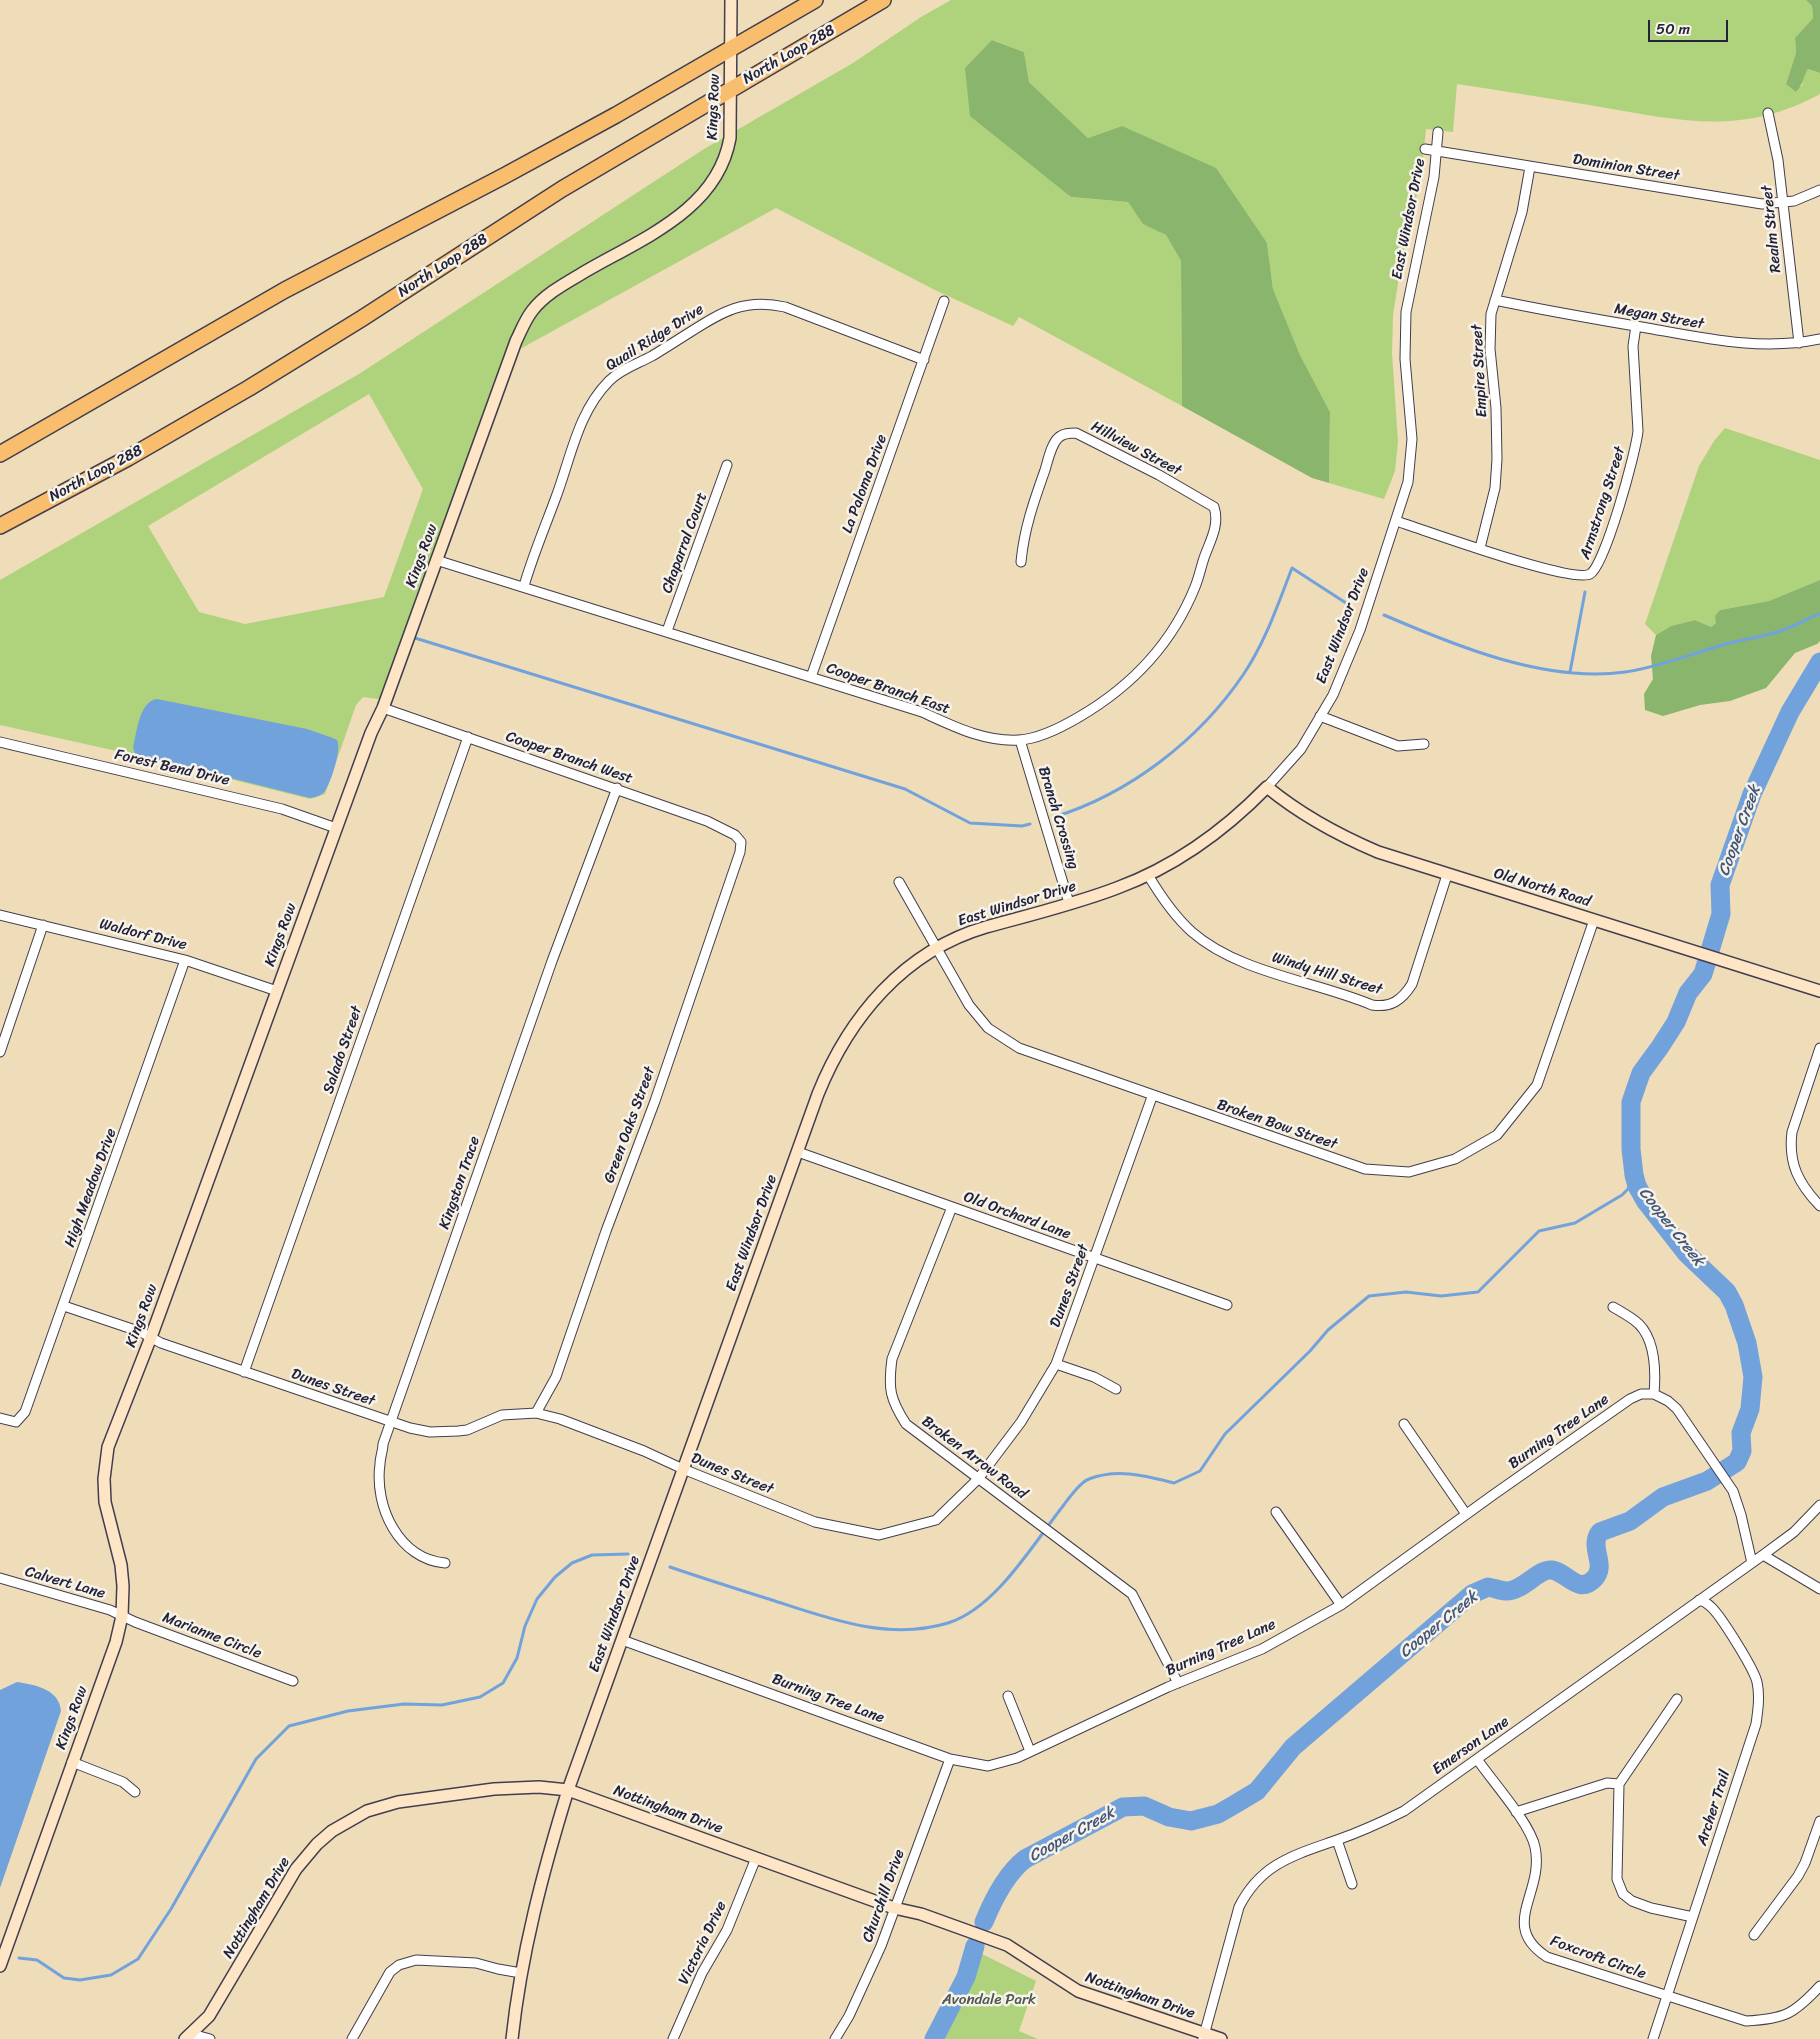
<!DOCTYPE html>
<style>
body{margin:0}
#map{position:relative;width:1820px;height:2039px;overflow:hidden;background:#efdcb9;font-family:Sriracha,sans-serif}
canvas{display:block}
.scale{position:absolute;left:1648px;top:20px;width:80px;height:22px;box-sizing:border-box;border:2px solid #22223b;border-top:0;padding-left:6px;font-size:15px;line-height:18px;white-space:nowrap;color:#22223b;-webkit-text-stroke:4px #f7f3e8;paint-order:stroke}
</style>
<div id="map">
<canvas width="1820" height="2039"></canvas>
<div class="scale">50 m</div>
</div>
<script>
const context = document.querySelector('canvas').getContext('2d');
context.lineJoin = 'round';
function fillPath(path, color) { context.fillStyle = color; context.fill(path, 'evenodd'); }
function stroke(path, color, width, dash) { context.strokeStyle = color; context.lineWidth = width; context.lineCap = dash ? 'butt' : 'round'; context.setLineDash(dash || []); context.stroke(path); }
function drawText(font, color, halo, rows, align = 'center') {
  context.font = font + ' Sriracha,sans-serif'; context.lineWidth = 5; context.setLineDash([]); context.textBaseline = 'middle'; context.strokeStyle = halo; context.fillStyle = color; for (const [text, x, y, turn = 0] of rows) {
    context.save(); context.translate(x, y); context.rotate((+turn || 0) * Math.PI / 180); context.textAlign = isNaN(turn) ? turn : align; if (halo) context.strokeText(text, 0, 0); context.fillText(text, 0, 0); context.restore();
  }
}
const green = new Path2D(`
 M 951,0 L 1806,0 L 1812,6 L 1813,18 L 1795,38 L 1796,53 L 1786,84 L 1802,86 L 1803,77 L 1808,69 L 1820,73 L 1820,94 C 1743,136 1682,121 1601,107 C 1553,99 1505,91 1457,84 L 1453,132 L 1426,129 L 1421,176 L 1399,277 L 1393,315 L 1392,353 L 1398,442 L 1395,471 L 1384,499 L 1329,483 L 1330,412 L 1300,355 L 1273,289 L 1267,243 L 1122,126 L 1088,138 L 1029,82 L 1024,52 L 993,40 L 1070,197 L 1128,202 L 1143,223 L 1166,235 L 1181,261 L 1182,406 L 1019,317 L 1013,326 L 935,290 L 776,208 L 511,354 L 385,700 L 363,697 L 356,705 L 325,794 L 310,799 L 130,754 L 0,725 L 0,580 L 359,374 L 704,149 L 853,63 L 921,17 ZM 369,394 L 423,489 L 384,597 L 245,624 L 199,612 L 148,526 Z
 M 1725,428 L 1820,460 L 1820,580 L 1769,601 L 1720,610 L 1716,623 L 1711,627 L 1695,620 L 1671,626 L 1656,635 L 1645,624 L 1699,466 L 1714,441 Z
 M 970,1948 L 1036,1981 L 1019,2031 L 1038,2039 L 928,2039 Z`);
const forest = new Path2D(`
 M 1806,0 L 1820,0 L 1820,73 L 1808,69 C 1803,77 1803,85 1796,92 L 1786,84 L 1796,53 L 1795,38 L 1813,18 L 1812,6 Z
 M 992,40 L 1024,52 L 1029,82 L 1088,138 L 1122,126 L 1216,168 L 1267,243 L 1273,289 L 1300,355 L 1330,412 L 1329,483 L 1312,478 L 1182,406 L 1181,261 L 1166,235 L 1143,224 L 1128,202 L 1071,197 L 970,116 L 965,68 Z
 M 1820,580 L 1820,641 L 1817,644 L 1795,653 L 1766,688 L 1730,701 L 1700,705 L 1663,716 L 1645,710 L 1644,694 L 1653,679 L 1651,656 L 1656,635 L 1671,626 L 1695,620 L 1711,627 L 1716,623 L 1715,616 L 1720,610 L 1769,601 Z`);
const water = new Path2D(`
 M 157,699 L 307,729 L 333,738 L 337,740 C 342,749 331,782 325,791 C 321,796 316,797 310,798 L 135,754 L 133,747 C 137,733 139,701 157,699 Z
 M 17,1682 C 36,1685 59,1689 61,1711 L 0,1888 L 0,1690 Z`);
const stream = new Path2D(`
 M 1384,615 C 1456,646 1545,683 1625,672 C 1655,668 1686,656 1716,647 C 1738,639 1764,638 1786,629 C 1797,625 1808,618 1820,614
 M 415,638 L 905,789 L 970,823 L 1022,826 L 1030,824
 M 1570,672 L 1585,592
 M 1054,817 C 1129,794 1199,740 1243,675 C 1265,643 1278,604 1292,568 L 1346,603
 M 670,1567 C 705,1579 740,1590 775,1601 C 830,1619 889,1641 948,1623 C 996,1608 1033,1544 1063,1506 C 1069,1498 1080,1482 1089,1479 C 1118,1468 1146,1476 1174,1483 L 1200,1471 L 1225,1434 L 1310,1351 L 1328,1330 L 1369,1296 L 1406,1292 L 1441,1296 L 1478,1292 L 1539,1231 L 1575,1223 L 1622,1195 L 1628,1189 L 1634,1175
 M 19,1958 L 37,1960 L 64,1978 L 80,1980 L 111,1975 L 138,1959 L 171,1909 L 256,1759 L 289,1726 L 348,1711 L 404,1704 L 442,1705 L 480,1697 L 503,1683 L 517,1658 L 525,1626 L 537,1599 L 555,1577 L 572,1563 L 592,1555 L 628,1554`);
const river = new Path2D(`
 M 984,1922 C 993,1900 1007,1873 1025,1859 L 1123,1807 L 1144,1806 L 1169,1817 L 1191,1821 L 1218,1814 L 1232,1806 L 1257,1791 L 1293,1747 L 1472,1594 L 1488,1587 C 1494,1588 1501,1591 1507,1591 C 1523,1591 1539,1568 1552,1570 C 1567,1572 1578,1595 1594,1579 C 1608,1565 1588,1547 1600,1532 L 1630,1521 L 1663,1497 L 1707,1481 L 1737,1462 L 1742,1451 L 1741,1433 L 1750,1409 L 1753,1377 L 1747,1343 L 1734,1305 L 1727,1292 L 1686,1253 L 1646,1202 L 1637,1186 L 1634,1175 L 1631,1149 L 1631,1102 L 1641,1073 L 1660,1047 L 1676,1022 L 1688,993 L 1703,974 L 1721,914 L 1720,885 L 1752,794 L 1790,712 L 1820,662
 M 934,2039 L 966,1977 L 975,1946`);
const street = new Path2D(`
 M 1768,113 L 1778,160 L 1799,343
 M 1425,149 L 1762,204 L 1794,201 L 1820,190
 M 1495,300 C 1547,311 1600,320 1653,329 C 1708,339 1764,351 1820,339
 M 1396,521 C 1425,530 1571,584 1590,574 C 1605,566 1636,452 1638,431 L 1633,346 L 1636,326
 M 1480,548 L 1495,488 L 1497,459 L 1496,408 L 1490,349 L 1491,314 L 1522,212 L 1530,167
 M 436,560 L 922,712 C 953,726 984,742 1019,740 C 1039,739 1062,727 1079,717 C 1132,686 1172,644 1195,587 C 1199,577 1201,567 1204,558 C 1210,541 1220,525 1214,507 L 1159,475 L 1076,433 C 1070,433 1063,433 1058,438 C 1051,445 1048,460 1045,470 C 1034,501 1024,529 1021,562
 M 524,586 C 533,555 545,527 556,497 C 571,457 578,412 609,381 C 621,369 637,364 652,356 C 662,350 673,343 684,336 C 719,314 742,297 785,307 L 924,360
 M 667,631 L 727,465
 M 811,677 L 944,301
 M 383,708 L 707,821 L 735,835 L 741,842 L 740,852 L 655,1101 L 606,1231 L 556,1377 L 536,1413
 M 1320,716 L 1398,746 L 1424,744
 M 1020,740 L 1069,903
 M 0,742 L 282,809 L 336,828
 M 1267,787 L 1301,749 L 1333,695 L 1360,630 L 1408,482 L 1412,439 L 1405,359 L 1406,312 L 1434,177 L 1438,132
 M 1148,875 C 1160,895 1174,916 1192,932 C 1239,973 1315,981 1372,1005 C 1391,1008 1402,1000 1412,984 L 1447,875
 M 899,882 L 969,1005 L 988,1028 L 1019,1048 L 1365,1169 L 1409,1172 L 1455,1159 L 1497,1135 L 1537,1085 L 1594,920
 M 0,915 L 185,960 L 277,991
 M 1820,1048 L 1792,1132 C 1788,1164 1799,1184 1820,1206
 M 0,1052 L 43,925
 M 798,1152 L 1227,1305
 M 952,1207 L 892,1359 C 888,1389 890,1399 906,1424 L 1132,1594 L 1178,1683
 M 64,1306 L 141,1332 L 161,1343 L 410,1428 L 430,1432 L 458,1431 L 467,1430 L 502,1415 L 536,1413 L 560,1419 L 644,1451 L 683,1469 L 815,1522 L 879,1535 L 936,1520 L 978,1479 L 1021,1422 L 1056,1364 L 1152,1097
 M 1613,1307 C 1620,1311 1627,1315 1634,1320 C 1655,1335 1656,1370 1654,1394
 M 1056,1364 L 1094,1377 L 1116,1389
 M 244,1372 L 468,737
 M 0,1418 L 16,1422 L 25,1412 L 185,960
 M 1404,1424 L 1466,1514
 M 1276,1512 L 1341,1605
 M 1763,1555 L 1820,1589
 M 445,1563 C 399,1559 374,1507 380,1464 C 380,1457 383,1451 383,1444 L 552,961 L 617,788
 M 0,1578 L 110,1610 L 135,1622 L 293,1681
 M 622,1640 L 950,1759 L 988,1766 L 1017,1758 L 1168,1687 L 1262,1649 L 1341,1605 L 1493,1495 L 1630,1399 L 1641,1394 L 1654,1394 L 1668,1401 L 1677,1409 L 1733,1491 L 1741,1515 L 1752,1563
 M 1008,1696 L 1030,1751
 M 1677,1699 L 1619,1784 L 1617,1879 L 1623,1894 L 1632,1901 L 1651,1908 L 1693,1917
 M 1477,1759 C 1492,1781 1530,1823 1535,1847 C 1545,1893 1498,1925 1547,1957 L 1746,2021 C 1785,2019 1794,2014 1820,1986
 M 72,1762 L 123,1782 L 135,1792
 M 1516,1812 L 1607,1783 L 1619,1784
 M 1337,1840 L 1352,1884
 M 1754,1935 L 1798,1876 L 1805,1863 L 1820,1821
 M 192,2034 L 210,2039
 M 352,2039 L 390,1972 L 399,1965 L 416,1960 L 476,1963 L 498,1969 L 521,1973
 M 673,2039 L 702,1973 L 727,1930 L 756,1858
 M 835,2039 L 849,2016 L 881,1946 L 950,1759
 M 1203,2039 L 1239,1907 C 1261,1863 1295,1855 1337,1840 C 1360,1832 1382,1822 1404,1811 L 1763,1555 L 1794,1532 L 1820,1505
 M 1653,2039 L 1756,1724 C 1758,1710 1760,1696 1757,1682 C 1754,1669 1720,1614 1710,1606 C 1707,1603 1703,1601 1699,1600`);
const secondary = new Path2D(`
 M 0,1966 L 116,1642 L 122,1616 L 123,1586 L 121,1565 L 105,1502 L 104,1479 L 108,1447 L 151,1337 L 371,733 L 383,708 L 516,341 C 521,331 525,320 532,311 C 544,295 564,284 581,274 C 638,240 717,212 730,138 L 731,0
 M 185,2039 L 209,2016 L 296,1869 L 317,1844 L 332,1831 L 367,1811 L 398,1802 L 494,1789 L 539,1787 L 568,1790 L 894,1908 L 921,1914 L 1007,1945 L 1078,1991 L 1221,2039
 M 512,2039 C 521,1954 543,1871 568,1790 L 818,1094 C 849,1017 904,951 986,927 C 1030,915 1075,904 1117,888 C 1174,867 1225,830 1267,787 C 1301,815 1338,835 1378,852 L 1820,991`);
const highway = new Path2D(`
 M 0,454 L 285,290 L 504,176 L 616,115 L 815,0
 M 0,526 L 128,458 L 249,388 L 361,319 L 562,189 L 883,0`);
const streetNames = [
 ["North Loop 288",789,55,-30],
 ["Kings Row",714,107,-88],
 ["Dominion Street",1626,168,9],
 ["East Windsor Drive",1409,219,-79],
 ["Realm Street",1772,229,-96],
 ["North Loop 288",443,266,-33],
 ["Megan Street",1659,317,10],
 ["Quail Ridge Drive",655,338,-32],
 ["Empire Street",1480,371,-93],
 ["Hillview Street",1136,449,28],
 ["North Loop 288",96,474,-28],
 ["La Paloma Drive",865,484,-70],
 ["Armstrong Street",1603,503,-72],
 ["Chaparral Court",685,543,-70],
 ["Kings Row",422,556,-70],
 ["East Windsor Drive",1343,626,-69],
 ["Cooper Branch East",888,689,19],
 ["Cooper Branch West",569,758,19],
 ["Forest Bend Drive",172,768,13],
 ["Branch Crossing",1058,818,73],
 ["Old North Road",1542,888,17],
 ["East Windsor Drive",1017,904,-17],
 ["Waldorf Drive",143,935,14],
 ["Kings Row",281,935,-70],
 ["Windy Hill Street",1327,974,17],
 ["Salado Street",343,1050,-71],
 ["Green Oaks Street",630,1125,-70],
 ["Broken Bow Street",1277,1125,19],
 ["Kingston Trace",460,1183,-71],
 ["High Meadow Drive",91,1188,-70],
 ["Old Orchard Lane",1017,1216,20],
 ["East Windsor Drive",752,1233,-70],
 ["Dunes Street",1070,1286,-70],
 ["Kings Row",142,1316,-70],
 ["Dunes Street",333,1388,19],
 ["Burning Tree Lane",1559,1432,-35],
 ["Broken Arrow Road",974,1458,37],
 ["Dunes Street",732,1474,22],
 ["Calvert Lane",65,1583,16],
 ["East Windsor Drive",615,1614,-70],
 ["Marianne Circle",212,1636,21],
 ["Burning Tree Lane",1221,1648,-24],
 ["Burning Tree Lane",828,1699,20],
 ["Kings Row",72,1718,-70],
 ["Emerson Lane",1471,1746,-35],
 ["Archer Trail",1714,1808,-72],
 ["Nottingham Drive",668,1810,20],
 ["Churchill Drive",884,1896,-70],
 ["Nottingham Drive",257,1908,-59],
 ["Victoria Drive",703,1943,-64],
 ["Foxcroft Circle",1598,1958,20],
 ["Nottingham Drive",1140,1996,19]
];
const parkNames = [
 ["Avondale Park",989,2000]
];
const waterNames = [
 ["Cooper Creek",1740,831,-70],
 ["Cooper Creek",1671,1227,52],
 ["Cooper Creek",1439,1625,-39],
 ["Cooper Creek",1072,1835,-29]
];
fillPath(green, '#aed37c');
fillPath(forest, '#8ab56c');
fillPath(water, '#72a2dc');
stroke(stream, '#72a2dc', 3);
stroke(river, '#72a2dc', 19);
stroke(street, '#413e4e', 11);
stroke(secondary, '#413e4e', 14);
stroke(highway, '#413e4e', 18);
stroke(street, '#fff', 9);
stroke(secondary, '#fde5c5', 11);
stroke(highway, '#f9be6d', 15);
drawText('15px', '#22223b', '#f7f3e8', streetNames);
drawText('15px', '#4c574e', '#f7f3e8', parkNames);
drawText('italic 16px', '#42557b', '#f7f3e8', waterNames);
</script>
